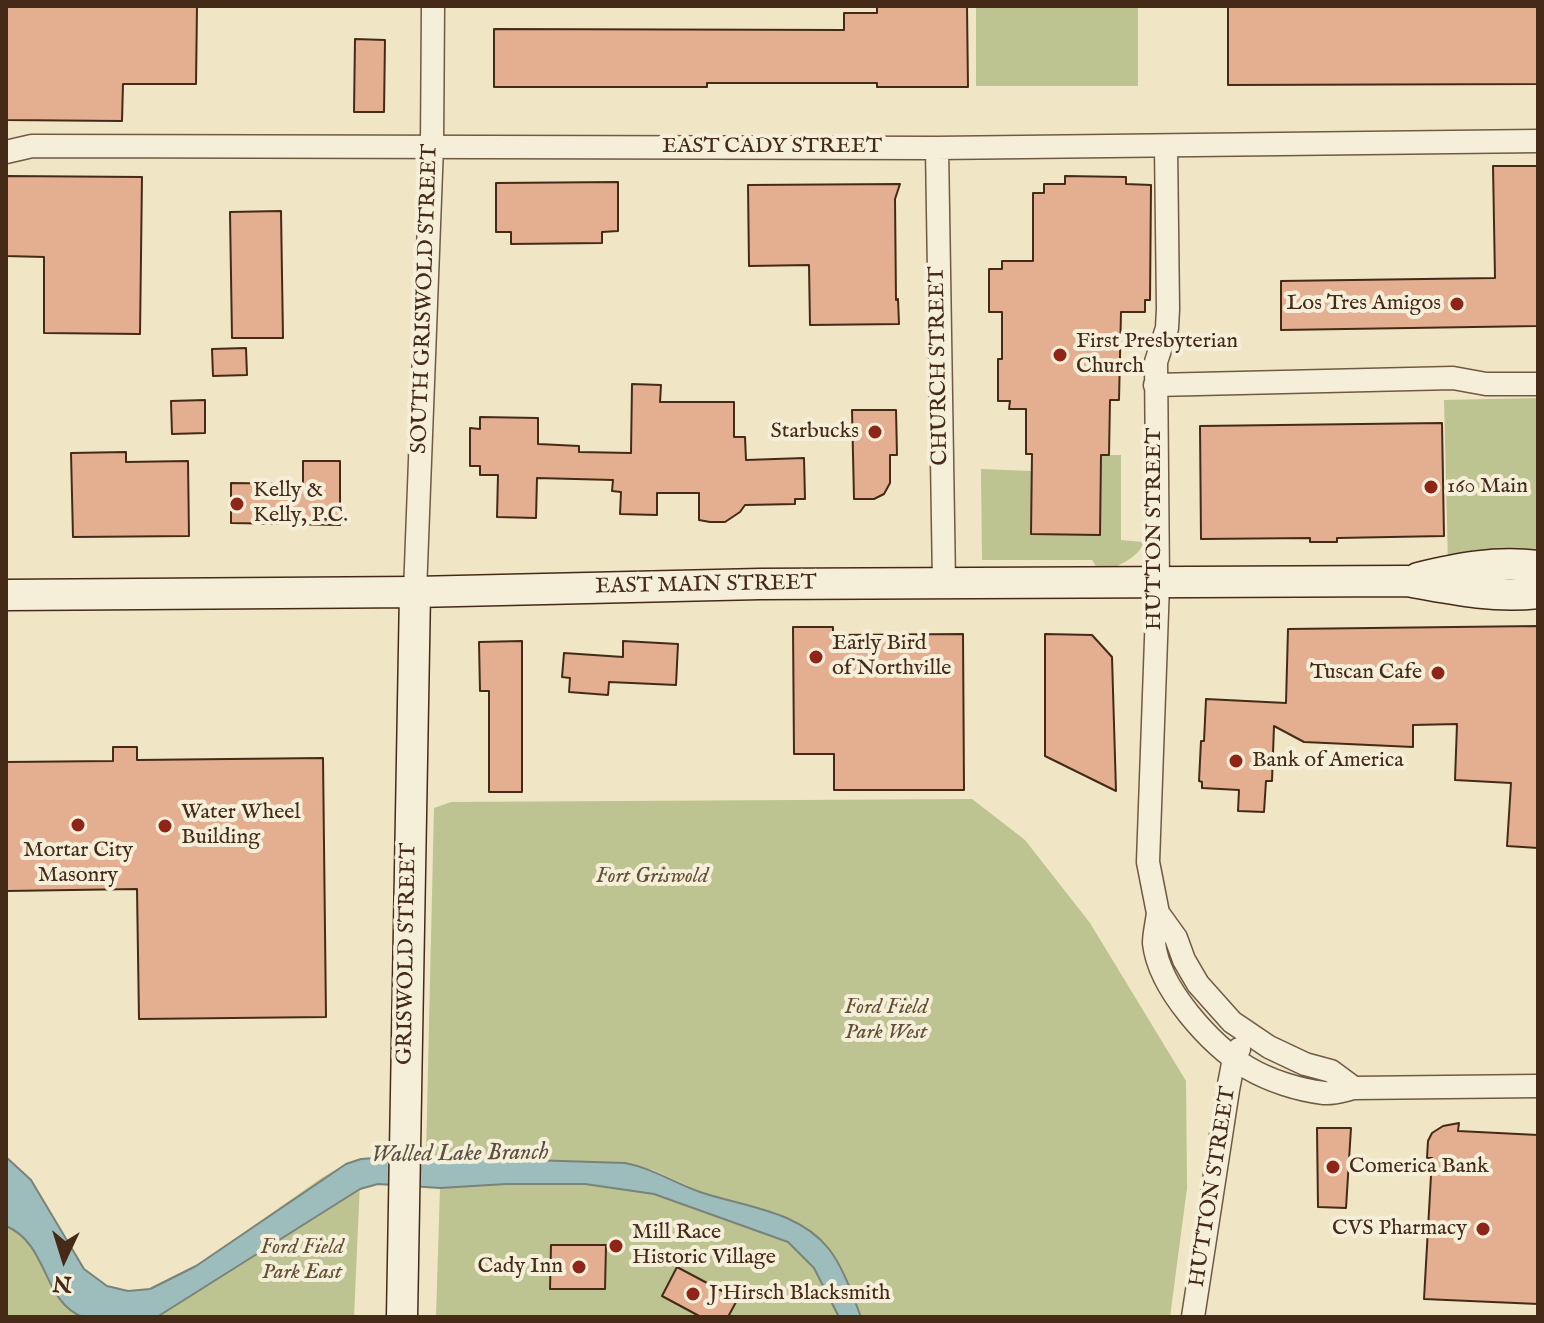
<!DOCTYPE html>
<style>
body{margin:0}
#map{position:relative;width:1544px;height:1323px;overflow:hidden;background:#f0e5c4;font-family:"IM FELL English",serif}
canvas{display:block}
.frame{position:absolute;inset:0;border:8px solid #452b17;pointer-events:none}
.north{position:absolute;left:24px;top:1219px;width:80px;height:80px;-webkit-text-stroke:6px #f5eed9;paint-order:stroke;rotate:184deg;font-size:22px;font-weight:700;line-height:32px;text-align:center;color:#452b17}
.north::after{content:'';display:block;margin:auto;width:28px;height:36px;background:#452b17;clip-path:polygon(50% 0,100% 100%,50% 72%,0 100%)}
</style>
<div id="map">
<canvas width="1544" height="1323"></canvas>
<div class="frame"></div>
<div class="north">N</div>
</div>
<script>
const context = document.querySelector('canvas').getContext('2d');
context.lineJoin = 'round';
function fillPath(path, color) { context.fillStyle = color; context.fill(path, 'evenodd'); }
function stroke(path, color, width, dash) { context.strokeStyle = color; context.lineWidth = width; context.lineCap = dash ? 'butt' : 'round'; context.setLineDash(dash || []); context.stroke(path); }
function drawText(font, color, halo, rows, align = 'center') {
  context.font = font + ' "IM FELL English",serif'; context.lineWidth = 8; context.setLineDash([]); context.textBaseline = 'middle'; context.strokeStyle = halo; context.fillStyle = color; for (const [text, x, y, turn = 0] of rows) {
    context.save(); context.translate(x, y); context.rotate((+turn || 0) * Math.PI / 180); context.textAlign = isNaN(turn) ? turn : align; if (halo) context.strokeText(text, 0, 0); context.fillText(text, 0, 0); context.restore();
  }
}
const green = new Path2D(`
 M 976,6 L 1138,6 L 1138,86 L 976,86 Z
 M 1538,398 L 1538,558 L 1448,565 L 1444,400 Z
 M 1101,455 L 1121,455 L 1121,540 L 1144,542 C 1139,557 1121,564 1107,571 L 1097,568 L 1092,560 L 982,560 L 981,469 L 1031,471 L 1031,534 L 1100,535 Z
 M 972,799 L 1025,840 L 1090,923 L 1186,1081 L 1187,1188 L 1170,1317 L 861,1317 L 843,1272 L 701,1192 L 653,1170 L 625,1163 L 426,1156 L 434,808 L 451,802 Z
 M 6,1157 L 31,1180 L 84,1269 L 107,1286 L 128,1291 L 150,1289 L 196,1266 L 323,1177 L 346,1164 L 361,1159 L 354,1317 L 6,1317 Z
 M 506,1184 L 576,1184 L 625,1188 L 654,1194 L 788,1242 L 814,1268 L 839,1317 L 436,1317 L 440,1188 Z`);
const water = new Path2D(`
 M 403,1156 L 625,1163 C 652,1168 674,1183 700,1192 C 744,1207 798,1210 829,1249 C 844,1269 852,1294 861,1317 L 839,1317 L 814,1268 L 788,1242 L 654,1194 L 585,1184 L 506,1184 L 440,1188 L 378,1184 L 360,1189 L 157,1317 L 83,1317 C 42,1302 49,1244 6,1226 L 6,1157 L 31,1180 L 84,1269 L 107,1286 L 128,1291 L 150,1289 L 196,1266 L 346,1164 L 361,1159 Z`);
const building = new Path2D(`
 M 6,6 L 197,6 L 196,84 L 123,84 L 122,121 L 6,120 Z
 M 877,6 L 967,6 L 968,87 L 877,87 L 877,83 L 707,83 L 707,87 L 494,87 L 494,29 L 844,30 L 844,13 L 877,13 Z
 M 1228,6 L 1538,6 L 1538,84 L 1228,85 Z
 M 355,39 L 385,40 L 384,112 L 354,112 Z
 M 1493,166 L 1538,166 L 1538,326 L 1281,330 L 1281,281 L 1495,278 Z
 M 6,176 L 142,177 L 140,334 L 44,333 L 44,257 L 6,256 Z
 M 1065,176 L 1126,177 L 1126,184 L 1151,185 L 1150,300 L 1145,300 L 1145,312 L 1121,312 L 1119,400 L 1110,400 L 1109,455 L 1101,455 L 1100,535 L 1031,534 L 1032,454 L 1026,454 L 1026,409 L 1009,409 L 1010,401 L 998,401 L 998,359 L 1002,359 L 1002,312 L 989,312 L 989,269 L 1002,269 L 1002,261 L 1033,261 L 1033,193 L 1044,193 L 1044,184 L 1065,184 Z
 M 618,182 L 618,231 L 602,232 L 602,243 L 511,244 L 511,232 L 496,232 L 496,183 Z
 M 900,184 L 895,199 L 896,300 L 898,299 L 899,324 L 810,325 L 809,265 L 749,266 L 748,185 Z
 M 281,211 L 283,338 L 232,338 L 230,212 Z
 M 246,348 L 247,375 L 213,376 L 212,349 Z
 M 632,384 L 661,385 L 660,402 L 734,402 L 734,437 L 745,437 L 746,460 L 804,458 L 805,499 L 795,499 L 795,504 L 745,505 L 740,512 L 725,522 L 710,522 L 699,520 L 699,493 L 657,493 L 657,515 L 620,514 L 621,492 L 612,491 L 613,480 L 537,478 L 536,518 L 497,517 L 498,475 L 480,475 L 480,466 L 470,466 L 470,428 L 480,429 L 480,417 L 538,418 L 538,444 L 579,446 L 579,452 L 631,453 Z
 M 205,400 L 205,433 L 172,434 L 171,401 Z
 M 852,410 L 896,410 L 897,455 L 890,455 L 890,483 L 884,494 L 874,499 L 854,499 Z
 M 1442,423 L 1444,536 L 1337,538 L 1337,542 L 1310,542 L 1310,538 L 1201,539 L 1200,426 Z
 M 126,452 L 126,462 L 188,461 L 189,536 L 73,537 L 71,453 Z
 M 303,461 L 340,461 L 340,525 L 231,523 L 231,483 L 303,484 Z
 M 1538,626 L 1538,848 L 1507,846 L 1511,783 L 1455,780 L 1457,724 L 1413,725 L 1413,747 L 1304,742 L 1274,726 L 1272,781 L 1266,781 L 1264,812 L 1238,811 L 1239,790 L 1202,788 L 1202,782 L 1199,781 L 1201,741 L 1204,741 L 1206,699 L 1286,703 L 1288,629 Z
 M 793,627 L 833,627 L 833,635 L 963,634 L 964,790 L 834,790 L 834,754 L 794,754 Z
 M 1045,634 L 1092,635 L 1112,657 L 1116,791 L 1045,756 Z
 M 522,641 L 522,792 L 489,792 L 489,691 L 480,691 L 479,642 Z
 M 623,641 L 678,644 L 676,685 L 609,682 L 608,695 L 569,692 L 570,678 L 562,677 L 564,653 L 623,657 Z
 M 113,747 L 137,747 L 137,760 L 323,758 L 326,1017 L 139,1019 L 137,889 L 6,891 L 6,762 L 113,761 Z
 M 1459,1123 L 1458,1131 L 1538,1135 L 1538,1304 L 1424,1299 L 1432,1158 L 1427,1158 L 1428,1141 L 1432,1133 L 1443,1126 Z
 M 1317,1128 L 1351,1128 L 1346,1208 L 1318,1207 Z
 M 551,1245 L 606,1245 L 605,1289 L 550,1289 Z
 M 677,1267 L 724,1292 L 723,1295 L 736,1302 L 728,1317 L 701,1317 L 662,1296 Z`);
const street = new Path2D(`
 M 1166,146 L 1168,309 L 1167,328 L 1156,362 L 1158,584 L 1148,862 L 1158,913 L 1176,938 L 1184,960 L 1198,984 L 1232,1022 L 1269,1047 L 1305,1064 L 1331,1071 L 1354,1088
 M 937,148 L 944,583
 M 6,152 L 32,146 L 937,148 L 1538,141
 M 1155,385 L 1453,378 L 1486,384 L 1538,384
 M 415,592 L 432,146 L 433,6
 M 1158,913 C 1157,922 1154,934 1154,943 C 1159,989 1211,1045 1248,1068 C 1270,1081 1299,1090 1324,1093 C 1333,1094 1345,1090 1354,1088 L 1538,1086
 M 1193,1317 L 1228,1090 L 1234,1058 L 1239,1049`);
const secondary = new Path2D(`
 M 1418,578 C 1459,568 1495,561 1538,566
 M 6,595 L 415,592 L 760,584 L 1407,581 C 1451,589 1493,598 1538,593
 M 402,1317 L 415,592`);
const markers = [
 [1457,304,8,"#8f2418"],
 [1060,355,8,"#8f2418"],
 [875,432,8,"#8f2418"],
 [1431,487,8,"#8f2418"],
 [237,504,8,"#8f2418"],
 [816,657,8,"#8f2418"],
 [1438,673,8,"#8f2418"],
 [1236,761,8,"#8f2418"],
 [78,825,8,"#8f2418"],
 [165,826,8,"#8f2418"],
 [1333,1167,8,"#8f2418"],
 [1483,1229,8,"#8f2418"],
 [616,1246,8,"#8f2418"],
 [579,1267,8,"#8f2418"],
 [693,1294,8,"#8f2418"]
];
const streetNames = [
 ["EAST CADY STREET",772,147],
 ["SOUTH GRISWOLD STREET",426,299,-88],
 ["CHURCH STREET",940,366,-91],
 ["HUTTON STREET",1155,529,-90],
 ["EAST MAIN STREET",706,586,-1],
 ["GRISWOLD STREET",408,954,-89],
 ["HUTTON STREET",1214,1187,-81]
];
const poiNames = [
 ["Los Tres Amigos",1441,304,"right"],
 ["First Presbyterian",1076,342],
 ["Church",1076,367],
 ["Starbucks",859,432,"right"],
 ["160 Main",1447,487],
 ["Kelly &",253,491],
 ["Kelly, P.C.",253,516],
 ["Early Bird",832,644],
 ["of Northville",832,669],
 ["Tuscan Cafe",1422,673,"right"],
 ["Bank of America",1252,761],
 ["Water Wheel",181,813],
 ["Building",181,838],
 ["Mortar City",78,851,"center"],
 ["Masonry",78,876,"center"],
 ["Comerica Bank",1349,1167],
 ["CVS Pharmacy",1467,1229,"right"],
 ["Mill Race",632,1233],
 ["Historic Village",632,1258],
 ["Cady Inn",563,1267,"right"],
 ["J Hirsch Blacksmith",709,1294]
];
const parkNames = [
 ["Fort Griswold",652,877],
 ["Ford Field",886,1008],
 ["Park West",886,1033],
 ["Ford Field",302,1248],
 ["Park East",302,1273]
];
const waterNames = [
 ["Walled Lake Branch",460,1155,-1]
];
fillPath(green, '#bdc391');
fillPath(water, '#9dbdbc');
stroke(water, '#7a837a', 2);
fillPath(building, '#e3af90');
stroke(building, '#452b17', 2);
stroke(street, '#705a42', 25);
stroke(secondary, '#452b17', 33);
stroke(street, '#f5eed9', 22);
stroke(secondary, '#f5eed9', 30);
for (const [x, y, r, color] of markers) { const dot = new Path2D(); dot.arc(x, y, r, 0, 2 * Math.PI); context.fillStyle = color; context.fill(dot); stroke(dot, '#f5eed9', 3); }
drawText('22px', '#452b17', '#f5eed9', streetNames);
drawText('22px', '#452b17', '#f5eed9', poiNames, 'left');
drawText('italic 22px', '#635136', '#f5eed9', parkNames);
drawText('italic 24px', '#5b5040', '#f5eed9', waterNames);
</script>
